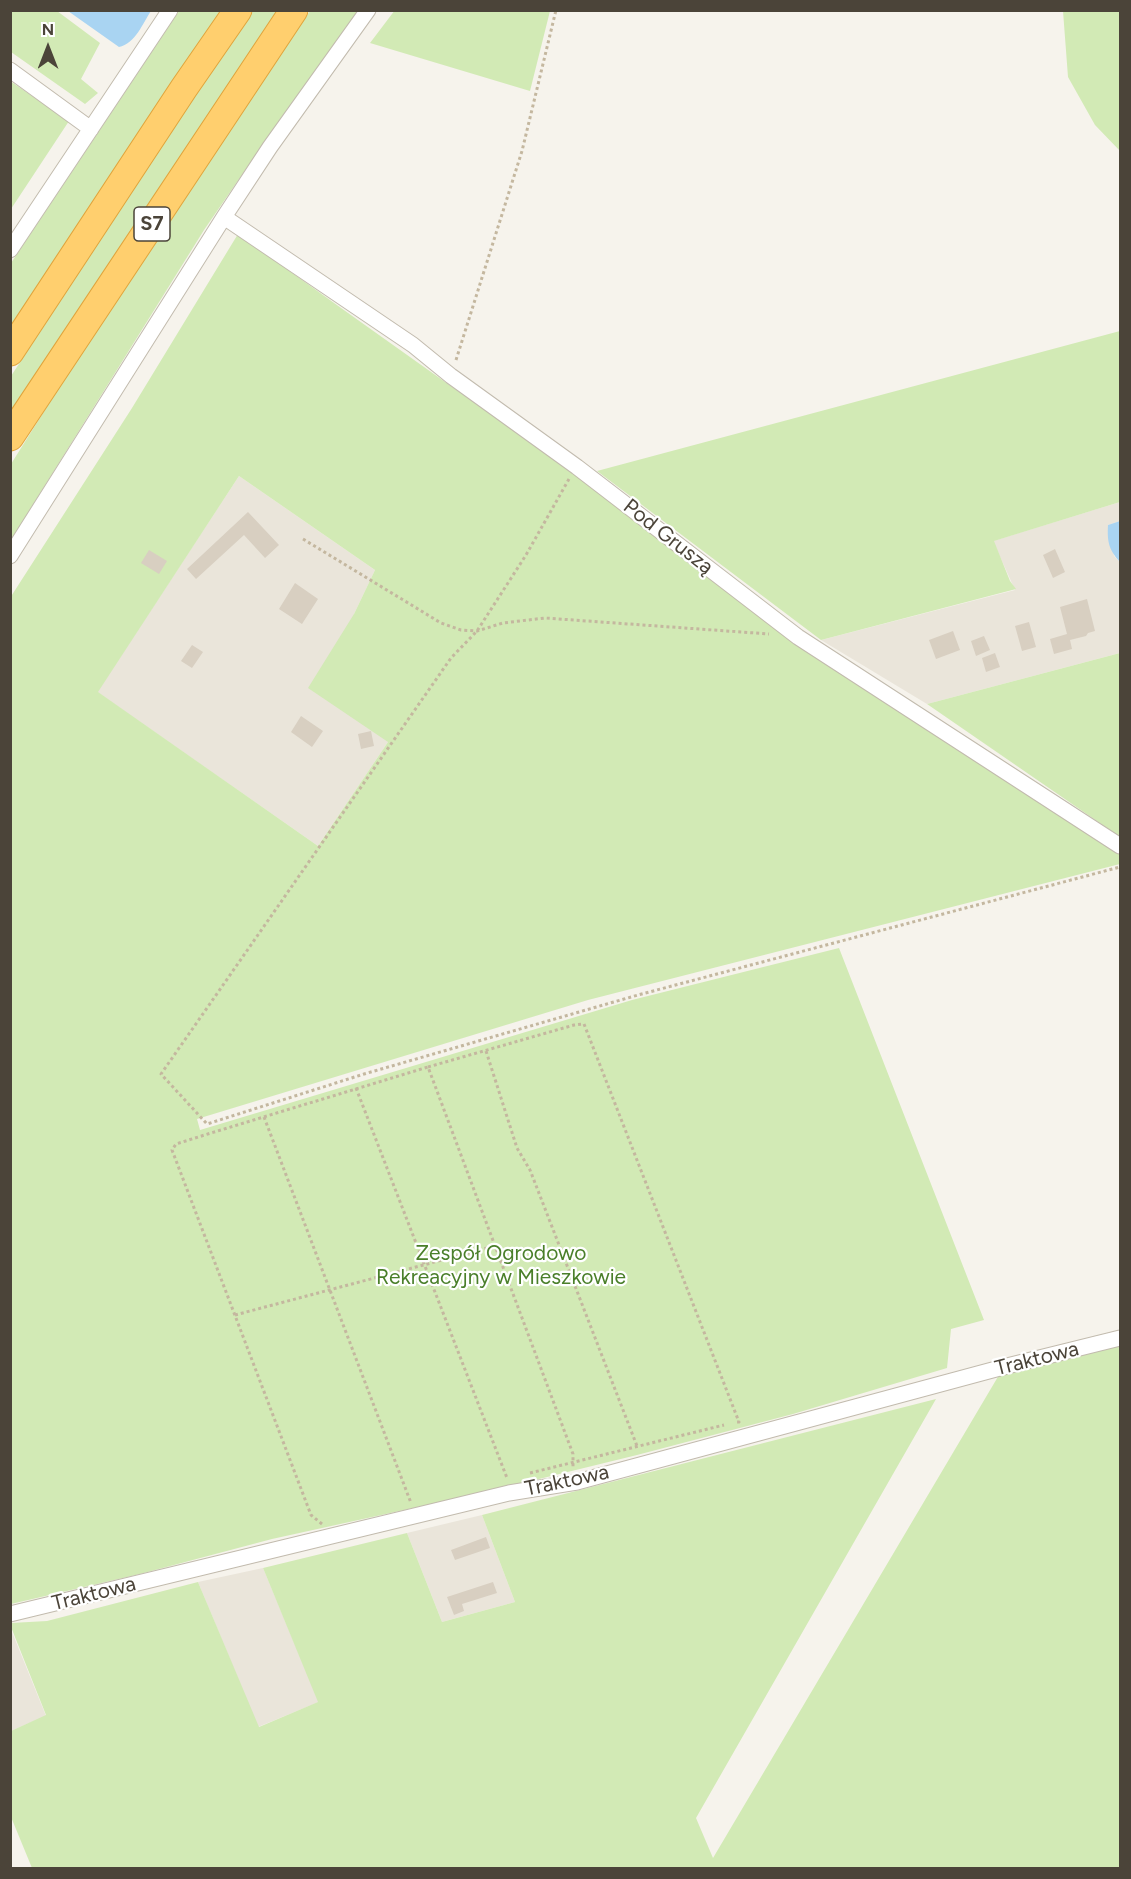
<!DOCTYPE html>
<meta charset="utf-8">
<style>
body{margin:0}
#map{position:relative;width:1131px;height:1879px;overflow:hidden;background:#f6f3ec;font-family:Figtree,sans-serif}
canvas{display:block}
.frame{position:absolute;inset:0;border:12px solid #4b4439;pointer-events:none}
.north{position:absolute;left:18px;top:18px;width:60px;height:60px;-webkit-text-stroke:4px #fff;paint-order:stroke;rotate:0deg;font-size:16px;font-weight:700;line-height:24px;text-align:center;color:#4b4439}
.north::after{content:'';display:block;margin:auto;width:21px;height:27px;background:#4b4439;clip-path:polygon(50% 0,100% 100%,50% 72%,0 100%)}
</style>
<div id="map">
<canvas width="1131" height="1879"></canvas>
<div class="frame"></div>
<div class="north">N</div>
</div>
<script>
const context = document.querySelector('canvas').getContext('2d');
context.lineJoin = 'round';
function fillPath(path, color) { context.fillStyle = color; context.fill(path, 'evenodd'); }
function stroke(path, color, width, dash) { context.strokeStyle = color; context.lineWidth = width; context.lineCap = dash ? 'butt' : 'round'; context.setLineDash(dash || []); context.stroke(path); }
function drawText(font, color, halo, rows, align = 'center') {
  context.font = font + ' Figtree,sans-serif'; context.lineWidth = 4.5; context.setLineDash([]); context.textBaseline = 'middle'; context.strokeStyle = halo; context.fillStyle = color; for (const [text, x, y, turn = 0] of rows) {
    context.save(); context.translate(x, y); context.rotate((+turn || 0) * Math.PI / 180); context.textAlign = isNaN(turn) ? turn : align; if (halo) context.strokeText(text, 0, 0); context.fillText(text, 0, 0); context.restore();
  }
}
const residential = new Path2D(`
 M 239,476 L 375,570 L 354,614 L 388,742 L 318,846 L 97,692 Z
 M 1120,502 L 1120,521 L 1108,525 L 1114,556 L 1120,562 L 1120,653 L 927,704 L 821,640 L 1015,590 L 993,541 Z
 M 482,1515 L 515,1602 L 442,1622 L 407,1533 Z
 M 263,1568 L 319,1702 L 258,1727 L 198,1582 Z
 M 10,1627 L 46,1716 L 11,1731 L 10,1731 Z`);
const green = new Path2D(`
 M 11,10 L 57,11 L 100,43 L 81,79 L 98,93 L 85,104 L 11,52 Z
 M 395,10 L 550,11 L 530,91 L 370,43 Z
 M 179,11 L 226,11 L 11,333 L 11,263 Z
 M 253,11 L 282,11 L 11,422 L 11,376 L 217,62 Z
 M 310,11 L 360,11 L 283,115 L 204,230 L 11,540 L 11,464 L 82,351 L 253,91 Z
 M 1063,11 L 1120,11 L 1120,151 L 1095,125 L 1068,77 Z
 M 10,81 L 69,121 L 11,209 L 10,209 Z
 M 238,234 C 529,444 825,648 1120,852 L 1120,864 L 588,1000 L 197,1119 L 200,1130 L 632,1000 L 839,948 L 984,1320 L 951,1329 L 947,1368 L 793,1414 L 637,1455 L 486,1492 L 272,1539 L 140,1574 L 11,1604 L 10,598 L 132,408 ZM 239,476 L 375,570 L 354,614 L 308,688 L 388,742 L 318,846 L 98,692 Z
 M 1120,331 L 1120,502 L 994,541 L 1010,581 L 1016,589 L 821,640 L 597,471 Z
 M 1120,653 L 1120,837 L 927,704 Z
 M 1120,1346 L 1120,1868 L 32,1868 L 11,1817 L 11,1731 L 46,1715 L 11,1627 L 11,1623 L 47,1621 L 198,1582 L 259,1727 L 318,1702 L 263,1568 L 407,1533 L 442,1622 L 515,1602 L 482,1515 L 936,1399 L 696,1818 L 713,1858 L 999,1375 Z`);
const water = new Path2D(`
 M 68,11 L 151,11 C 143,23 135,44 119,47 Z
 M 1120,521 L 1120,562 C 1109,550 1107,542 1108,525 Z`);
const building = new Path2D(`
 M 248,512 L 279,545 L 265,558 L 244,535 L 196,579 L 187,569 Z
 M 1055,549 L 1065,572 L 1053,578 L 1043,555 Z
 M 149,550 L 167,561 L 159,574 L 141,563 Z
 M 295,583 L 318,599 L 302,624 L 279,609 Z
 M 1087,599 L 1095,631 L 1088,633 L 1086,636 L 1070,640 L 1072,649 L 1054,654 L 1050,639 L 1067,634 L 1060,607 Z
 M 1029,622 L 1036,647 L 1022,651 L 1015,626 Z
 M 953,631 L 960,650 L 936,659 L 929,640 Z
 M 984,636 L 990,650 L 976,656 L 971,641 Z
 M 192,645 L 203,652 L 192,668 L 181,661 Z
 M 995,653 L 1000,667 L 986,672 L 982,658 Z
 M 301,716 L 323,731 L 312,747 L 291,732 Z
 M 371,731 L 374,746 L 361,749 L 358,734 Z
 M 486,1537 L 490,1548 L 455,1560 L 451,1550 Z
 M 493,1582 L 497,1593 L 462,1604 L 464,1611 L 454,1615 L 447,1597 Z`);
const path = new Path2D(`
 M 456,360 L 522,151 L 556,10
 M 569,479 L 526,555 L 477,631 L 451,658 L 161,1074 L 207,1124 L 364,1074 L 638,995 L 1120,867
 M 303,539 L 441,623 L 461,630 L 477,631 L 503,623 L 545,618 L 769,634
 M 486,1051 L 517,1148 L 530,1170 L 637,1446
 M 428,1067 L 574,1025 L 584,1024 L 739,1422 L 736,1422
 M 356,1088 L 507,1478
 M 264,1117 L 411,1503
 M 235,1315 L 495,1246
 M 530,1473 L 724,1425
 M 322,1524 L 311,1515 L 172,1150 L 176,1144 L 211,1133 L 428,1067 L 573,1454 L 573,1468`);
const street = new Path2D(`
 M 10,70 L 91,129
 M 224,217 L 413,345 L 451,376 L 577,467 L 798,637 L 1120,846
 M 10,250 L 170,10
 M 10,556 L 224,217 L 270,147 L 368,10
 M 10,1614 L 509,1493 L 577,1482 L 1011,1365 L 1120,1338`);
const highway = new Path2D(`
 M 10,352 L 184,88 L 238,10
 M 10,437 L 294,10`);
const shields = [
 [152,224,36]
];
const shieldNames = [
 ["S7",152,224]
];
const streetNames = [
 ["Pod Gruszą",668,537,38],
 ["Traktowa",1037,1359,-14],
 ["Traktowa",567,1481,-12],
 ["Traktowa",94,1594,-14]
];
const parkNames = [
 ["Zespół Ogrodowo",501,1254],
 ["Rekreacyjny w Mieszkowie",501,1278]
];
fillPath(residential, '#eae5da');
fillPath(green, '#d2eab5');
fillPath(water, '#a9d4f2');
fillPath(building, '#d8cfc1');
stroke(street, '#c2bbae', 17);
stroke(highway, '#e0a43c', 29);
stroke(path, '#c4b79f', 3, [3, 3]);
stroke(street, '#fff', 15);
stroke(highway, '#ffcf6e', 27);
for (const [x, y, w] of shields) { const box = new Path2D(); box.roundRect(x - w / 2, y - 17, w, 34, 4.5); context.fillStyle = '#fff'; context.fill(box); stroke(box, '#4b4439', 1.5); }
drawText('bold 20px', '#4b4439', null, shieldNames);
drawText('21px', '#4b4439', '#fff', streetNames);
drawText('21px', '#4a7f2a', '#fff', parkNames);
</script>
